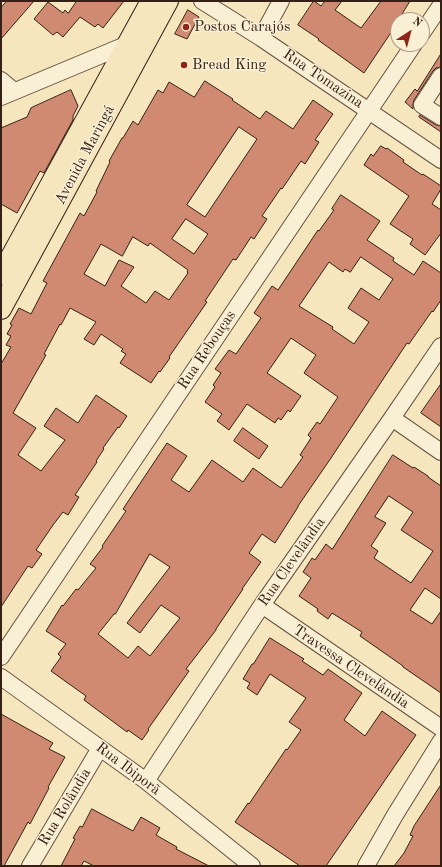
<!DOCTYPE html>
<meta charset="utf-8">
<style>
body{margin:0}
#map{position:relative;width:442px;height:867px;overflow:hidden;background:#f6e6be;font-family:"Old Standard TT",serif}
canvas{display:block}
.frame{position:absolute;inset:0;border:2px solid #352015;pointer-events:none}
.north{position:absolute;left:390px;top:12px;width:40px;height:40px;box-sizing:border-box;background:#f9efd5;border:1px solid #ab9c88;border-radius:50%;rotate:36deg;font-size:11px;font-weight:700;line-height:16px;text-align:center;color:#352015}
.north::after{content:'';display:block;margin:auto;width:14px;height:18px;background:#8f2418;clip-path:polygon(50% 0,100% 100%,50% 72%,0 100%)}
</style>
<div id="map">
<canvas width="442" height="867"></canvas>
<div class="frame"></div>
<div class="north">N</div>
</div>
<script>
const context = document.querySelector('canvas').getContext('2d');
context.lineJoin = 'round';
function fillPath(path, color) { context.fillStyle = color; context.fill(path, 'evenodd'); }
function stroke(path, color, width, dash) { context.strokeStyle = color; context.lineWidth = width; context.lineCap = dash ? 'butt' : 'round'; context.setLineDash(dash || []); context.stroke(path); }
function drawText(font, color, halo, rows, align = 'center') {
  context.font = font + ' "Old Standard TT",serif'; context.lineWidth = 3; context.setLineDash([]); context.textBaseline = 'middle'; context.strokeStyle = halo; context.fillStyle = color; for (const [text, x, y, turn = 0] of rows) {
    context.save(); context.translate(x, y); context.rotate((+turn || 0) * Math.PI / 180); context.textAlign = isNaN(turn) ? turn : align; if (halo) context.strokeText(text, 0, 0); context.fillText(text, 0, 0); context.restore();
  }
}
const building = new Path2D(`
 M 7,1 L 34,1 L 1,39 L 1,8 Z
 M 77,1 L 124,1 L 103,28 L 98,24 L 95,27 L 80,17 L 63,37 L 57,32 L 53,35 L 34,19 L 48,2 L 63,13 L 65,10 L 68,13 Z
 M 314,1 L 321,6 L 325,1 L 342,1 L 335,10 L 361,28 L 381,1 L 410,1 L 402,14 L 403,14 L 399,20 L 398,20 L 398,22 L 364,73 L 318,40 L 319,39 L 298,25 Z
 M 188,10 L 199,17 L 187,39 L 175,34 Z
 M 441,54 L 441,67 L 436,68 L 433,71 L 414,100 L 413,104 L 413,109 L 405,102 L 415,89 L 417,91 Z
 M 205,81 L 233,99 L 232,100 L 260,119 L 266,111 L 293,129 L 313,100 L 333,114 L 315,140 L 319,142 L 305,164 L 301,161 L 282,189 L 281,188 L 262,216 L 267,219 L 254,239 L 251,237 L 236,260 L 233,259 L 205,301 L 207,302 L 169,357 L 170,358 L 160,372 L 159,371 L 151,383 L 120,363 L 126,354 L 121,351 L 123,349 L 101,334 L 94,345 L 84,339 L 96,322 L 70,308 L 61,325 L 60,324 L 44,354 L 46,355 L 13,413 L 36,428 L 18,455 L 41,471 L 65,440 L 44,426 L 56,408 L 78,423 L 96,395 L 127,416 L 119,428 L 118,427 L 103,448 L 104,449 L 96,461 L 97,462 L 75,495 L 79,497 L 68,515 L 63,512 L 53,525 L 36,550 L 42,554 L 32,568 L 28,566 L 1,607 L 1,364 L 11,347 L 6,345 L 11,336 L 7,334 L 12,325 L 10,324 L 19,308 L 31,314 L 47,283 L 43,281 L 80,213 L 84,216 L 97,192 L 96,191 L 110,162 L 109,161 L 122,138 L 123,138 L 133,121 L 138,125 L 158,90 L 163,93 L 169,82 L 194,97 ZM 239,127 L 257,139 L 205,217 L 187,205 ZM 186,219 L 208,234 L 194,254 L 172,239 ZM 133,237 L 148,246 L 150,243 L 188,270 L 187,272 L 188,273 L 169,300 L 155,291 L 146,303 L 121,286 L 134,267 L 119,260 L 105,286 L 84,274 L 101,244 L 122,256 Z
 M 71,90 L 78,106 L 73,116 L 73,120 L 44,173 L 40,171 L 17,213 L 1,204 L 1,128 L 27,117 L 31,108 Z
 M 420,115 L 436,125 L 441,126 L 441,132 L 419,117 Z
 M 381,146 L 386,149 L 387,148 L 404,160 L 403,162 L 422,175 L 423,174 L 441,186 L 441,189 L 432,204 L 441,210 L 441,233 L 425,255 L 410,244 L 413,239 L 390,224 L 409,196 L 364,165 L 371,154 L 373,156 Z
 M 341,195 L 380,221 L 367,240 L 394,258 L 393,261 L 414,275 L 423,261 L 441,273 L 441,300 L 433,312 L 432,311 L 409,344 L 407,343 L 331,458 L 298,506 L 298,507 L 275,543 L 262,534 L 249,553 L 261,562 L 242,589 L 243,589 L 216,629 L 216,630 L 186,669 L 189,671 L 148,729 L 149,730 L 142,740 L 128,730 L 127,732 L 84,700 L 86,696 L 51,671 L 61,657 L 58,654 L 66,644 L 46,631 L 62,605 L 63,606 L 76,589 L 78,590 L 96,568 L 90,564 L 103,547 L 102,546 L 126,511 L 123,509 L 167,443 L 187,456 L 171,480 L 189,492 L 212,460 L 243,482 L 253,468 L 281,488 L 303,457 L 300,455 L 311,438 L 308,435 L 317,422 L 320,424 L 338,397 L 304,373 L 316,355 L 291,338 L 267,373 L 301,396 L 290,412 L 288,410 L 281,420 L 278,418 L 275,423 L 247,404 L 229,430 L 217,421 L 222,414 L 205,402 L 215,387 L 213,385 L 221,373 L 215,369 L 229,350 L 236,354 L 261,318 L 254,313 L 272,286 L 278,290 L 318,230 L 319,231 L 334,210 L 332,209 ZM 361,257 L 393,279 L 379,300 L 361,288 L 348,308 L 369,322 L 354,344 L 332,329 L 333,327 L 299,306 L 329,262 L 343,272 L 345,269 L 350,272 ZM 150,554 L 170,567 L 127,623 L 140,633 L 161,605 L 180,618 L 150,656 L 138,646 L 128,658 L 98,634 L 114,614 L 115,614 Z
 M 441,384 L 441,427 L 421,413 Z
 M 243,428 L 268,446 L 259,459 L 234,441 Z
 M 393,455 L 413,468 L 414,467 L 428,476 L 428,477 L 441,486 L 441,599 L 425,588 L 410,610 L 432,624 L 441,611 L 441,693 L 403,667 L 403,666 L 360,636 L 362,632 L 332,613 L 328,619 L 317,611 L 318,609 L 299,596 L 311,578 L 303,572 L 312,558 L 315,560 L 326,544 L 332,549 ZM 389,496 L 413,512 L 401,530 L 433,551 L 411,583 L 374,558 L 378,551 L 371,546 L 386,523 L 375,517 Z
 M 270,638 L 304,659 L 302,661 L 323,675 L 328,669 L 362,693 L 344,720 L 365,736 L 382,711 L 416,735 L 326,866 L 300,866 L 235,822 L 248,803 L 249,804 L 286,749 L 287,750 L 301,730 L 289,722 L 306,698 L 270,674 L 257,695 L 247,688 L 250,683 L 243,679 L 252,664 L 253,664 Z
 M 1,714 L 53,743 L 49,749 L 65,757 L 48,787 L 49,788 L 30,824 L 28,822 L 4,866 L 1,866 Z
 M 441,785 L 441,866 L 394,866 L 404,853 L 413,836 L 410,835 L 414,826 Z
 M 92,809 L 133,831 L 141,817 L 160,828 L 156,835 L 177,847 L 176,849 L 209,866 L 94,866 L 84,861 L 81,866 L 61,866 L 75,839 L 73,838 L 80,826 L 82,827 Z`);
const minor = new Path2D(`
 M 202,1 L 261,38 L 441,160
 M 422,33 L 441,5
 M 261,38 L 281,1
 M 441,76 L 422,105 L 441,117
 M 1,80 L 14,91
 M 1,97 L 128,44
 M 392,418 L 441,452
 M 262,605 L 441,728
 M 1,657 L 414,44
 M 1,677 L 146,781 L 252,866
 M 146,781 L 262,605 L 392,418 L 441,346
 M 30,866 L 100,748
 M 366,866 L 395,815 L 441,741`);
const major = new Path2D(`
 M 1,275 L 151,1
 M 1,309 L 168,1`);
const markers = [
 [186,27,4,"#8f2418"],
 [184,65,4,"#8f2418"]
];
const poiNames = [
 ["Postos Carajós",194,27],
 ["Bread King",192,65]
];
const streetNames = [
 ["Rua Tomazina",323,79,34],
 ["Avenida Maringá",85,155,-62],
 ["Rua Rebouças",207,350,-56],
 ["Rua Clevelândia",292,562,-55],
 ["Travessa Clevelândia",351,667,34],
 ["Rua Ibiporã",128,769,37],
 ["Rua Rolândia",65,807,-59]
];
fillPath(building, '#d08a71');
stroke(building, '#352015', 1);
stroke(minor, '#65523f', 18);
stroke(major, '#352015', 22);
stroke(minor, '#f9efd5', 16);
stroke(major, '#f6e6be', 20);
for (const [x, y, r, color] of markers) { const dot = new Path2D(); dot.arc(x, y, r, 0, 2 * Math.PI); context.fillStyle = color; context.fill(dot); stroke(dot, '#f9efd5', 1.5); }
drawText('15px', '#352015', '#f9efd5', poiNames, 'left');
drawText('15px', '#352015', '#f9efd5', streetNames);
</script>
